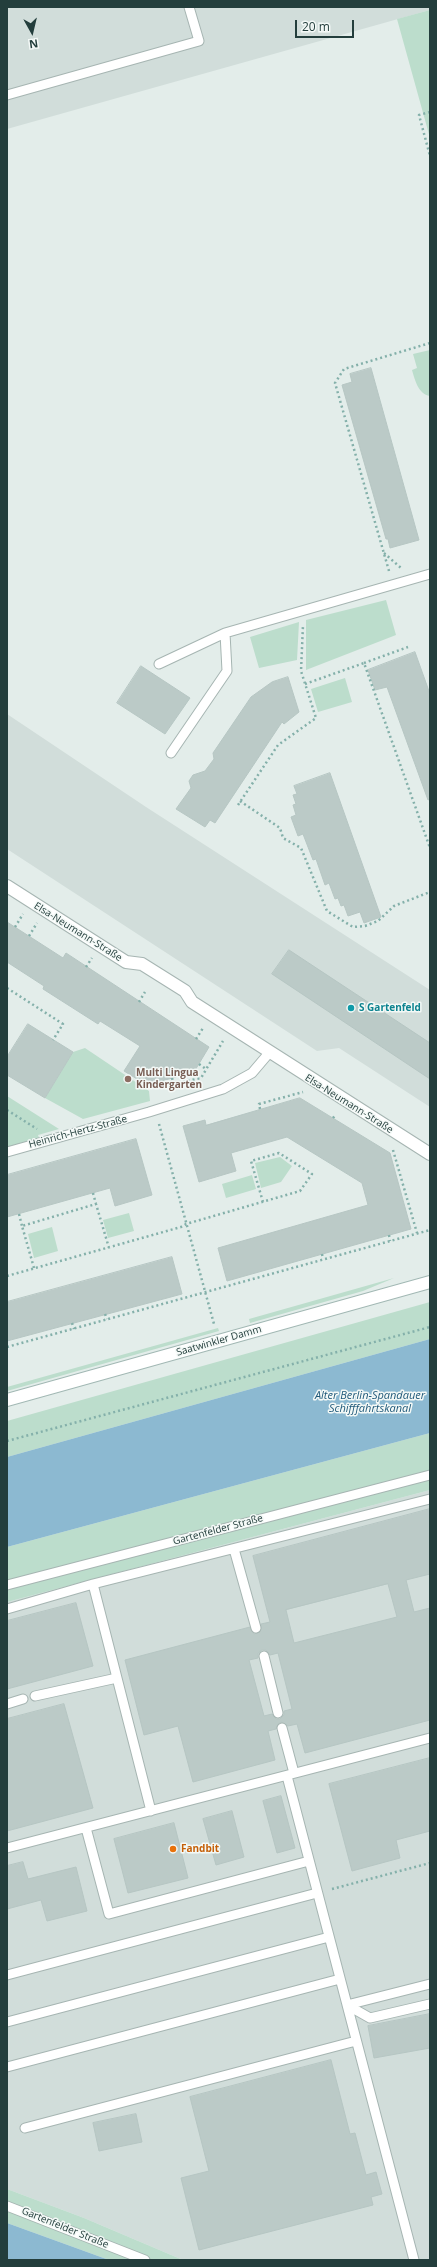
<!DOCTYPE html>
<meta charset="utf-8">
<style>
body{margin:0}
#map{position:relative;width:437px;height:2267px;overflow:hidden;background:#e3edea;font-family:"Open Sans",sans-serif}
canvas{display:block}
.frame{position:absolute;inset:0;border:8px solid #233e3c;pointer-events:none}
.north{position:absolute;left:12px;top:12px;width:40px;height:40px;-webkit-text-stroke:3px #f4f9f7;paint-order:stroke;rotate:172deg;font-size:11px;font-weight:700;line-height:16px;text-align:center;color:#233e3c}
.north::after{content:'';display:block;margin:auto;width:14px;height:18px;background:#233e3c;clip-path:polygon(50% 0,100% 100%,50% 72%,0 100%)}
.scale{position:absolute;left:295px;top:20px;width:59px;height:18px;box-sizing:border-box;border:2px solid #233e3c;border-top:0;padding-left:5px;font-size:12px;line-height:14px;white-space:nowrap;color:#233e3c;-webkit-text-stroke:3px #f4f9f7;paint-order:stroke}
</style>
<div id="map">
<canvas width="437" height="2267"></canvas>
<div class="frame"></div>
<div class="north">N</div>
<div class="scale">20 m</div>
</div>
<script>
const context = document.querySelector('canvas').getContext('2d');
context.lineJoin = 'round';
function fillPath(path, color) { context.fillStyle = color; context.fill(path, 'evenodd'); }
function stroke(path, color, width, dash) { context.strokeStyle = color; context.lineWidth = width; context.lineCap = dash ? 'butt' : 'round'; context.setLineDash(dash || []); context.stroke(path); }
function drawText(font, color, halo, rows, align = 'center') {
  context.font = font + ' "Open Sans",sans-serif'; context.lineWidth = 3; context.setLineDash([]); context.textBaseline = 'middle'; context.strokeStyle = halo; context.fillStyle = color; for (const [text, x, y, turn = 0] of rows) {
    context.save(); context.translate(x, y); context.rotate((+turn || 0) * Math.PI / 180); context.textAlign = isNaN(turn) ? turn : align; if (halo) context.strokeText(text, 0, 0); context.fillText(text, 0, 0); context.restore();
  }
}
const built = new Path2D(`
 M 7,7 L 430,7 L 430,10 L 7,129 Z
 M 7,714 L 146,807 L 430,990 L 430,1107 L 339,1048 L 317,1051 L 7,849 Z
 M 430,1490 L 430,2260 L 183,2260 L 84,2218 L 7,2189 L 7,1602 Z`);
const green = new Path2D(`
 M 430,10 L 430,138 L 397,19 Z
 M 430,350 L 430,396 C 418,394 415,380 412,370 L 417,368 L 413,354 Z
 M 386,600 L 396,635 L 306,670 L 306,620 Z
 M 299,622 L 297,660 L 259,668 L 250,637 Z
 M 345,678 L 352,702 L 318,712 L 311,689 Z
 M 85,1048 L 149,1091 L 150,1101 L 83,1119 L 45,1098 L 73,1052 Z
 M 7,1096 L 59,1129 L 38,1135 L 39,1138 L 7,1147 Z
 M 280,1157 L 292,1166 L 281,1182 L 261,1188 L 255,1163 Z
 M 252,1175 L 256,1189 L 226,1198 L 222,1184 Z
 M 129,1213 L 134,1231 L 108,1238 L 103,1220 Z
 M 52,1227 L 58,1251 L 34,1258 L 28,1234 Z
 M 394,1278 L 363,1291 L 250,1323 L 249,1319 Z
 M 430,1302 L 430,1339 L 7,1457 L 7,1421 Z
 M 218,1328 L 219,1331 L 7,1391 L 7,1387 Z
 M 430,1433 L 430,1490 L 7,1602 L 7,1547 Z
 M 7,2189 L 84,2218 L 183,2260 L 109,2260 L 7,2223 Z`);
const water = new Path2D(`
 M 430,1339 L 430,1433 L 7,1547 L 7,1457 Z
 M 7,2223 L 109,2260 L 7,2260 Z`);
const building = new Path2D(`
 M 371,368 L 419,540 L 390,548 L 388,539 L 386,539 L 342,385 L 352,382 L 350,374 Z
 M 415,652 L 430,694 L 430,799 L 428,800 L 387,687 L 375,690 L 368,670 Z
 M 141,666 L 190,698 L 165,734 L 117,703 Z
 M 288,677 L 299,712 L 284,724 L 282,722 L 215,823 L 210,820 L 205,827 L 176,809 L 191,788 L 189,781 L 193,775 L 205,771 L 214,759 L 213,753 L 251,697 L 272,682 Z
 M 330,773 L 381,917 L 364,923 L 360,912 L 348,916 L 344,905 L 341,906 L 338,898 L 335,899 L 329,883 L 325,885 L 316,859 L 313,860 L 303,834 L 298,836 L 291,817 L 296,815 L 293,805 L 296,804 L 293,795 L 297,794 L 294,786 Z
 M 7,922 L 63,958 L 66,953 L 209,1047 L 194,1072 L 147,1085 L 124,1071 L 140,1046 L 100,1021 L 98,1024 L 43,989 L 44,986 L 7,962 Z
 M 289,950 L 430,1043 L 430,1079 L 272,974 Z
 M 28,1024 L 73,1052 L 45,1098 L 7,1075 L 7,1057 Z
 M 300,1098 L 390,1153 L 411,1229 L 227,1281 L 218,1248 L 368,1205 L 362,1183 L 287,1137 L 231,1153 L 236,1171 L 199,1182 L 183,1126 L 205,1120 L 206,1125 Z
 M 136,1139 L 152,1195 L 115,1206 L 110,1188 L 7,1217 L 7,1175 Z
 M 172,1257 L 182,1294 L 7,1341 L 7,1302 Z
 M 430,1509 L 430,1574 L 406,1580 L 414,1612 L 430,1608 L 430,1720 L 305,1753 L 297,1724 L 288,1726 L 281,1722 L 278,1724 L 276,1729 L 268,1731 L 275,1760 L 193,1782 L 178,1726 L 144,1735 L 125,1660 L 250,1627 L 254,1634 L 260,1632 L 261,1624 L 270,1622 L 253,1556 ZM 388,1584 L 397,1617 L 294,1643 L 286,1610 ZM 262,1650 L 266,1650 L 270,1655 L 278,1653 L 292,1709 L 284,1711 L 284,1715 L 280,1719 L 276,1719 L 272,1714 L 264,1716 L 249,1660 L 258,1658 L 258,1654 Z
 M 76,1603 L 93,1666 L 7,1689 L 7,1621 Z
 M 64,1704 L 93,1808 L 7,1831 L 7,1719 Z
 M 430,1758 L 430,1831 L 396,1840 L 400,1858 L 352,1871 L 329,1784 Z
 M 281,1796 L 295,1848 L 277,1853 L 263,1801 Z
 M 232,1811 L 244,1857 L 216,1865 L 203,1819 Z
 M 174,1823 L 188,1878 L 128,1893 L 114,1839 Z
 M 23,1862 L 28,1879 L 76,1867 L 87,1911 L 47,1921 L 41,1900 L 7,1909 L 7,1866 Z
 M 430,2014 L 430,2048 L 374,2058 L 368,2026 Z
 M 331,2060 L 350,2134 L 355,2133 L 366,2175 L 376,2172 L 382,2194 L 371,2197 L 373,2205 L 199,2250 L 181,2178 L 209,2171 L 190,2097 Z
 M 136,2114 L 142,2142 L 99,2151 L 93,2123 Z`);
const path = new Path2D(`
 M 430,112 L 419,115 L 430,156
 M 384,553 L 401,568
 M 389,571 L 335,383 L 344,369 L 430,343
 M 364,663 L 408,647
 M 305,684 L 364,663 L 430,848
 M 240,801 L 280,828 L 283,838 L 301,848 L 327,911 L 353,927 L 365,926 L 378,921 L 394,906 L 430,892
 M 238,805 L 278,745 L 316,718 L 301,671 L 303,625
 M 15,927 L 23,914
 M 29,936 L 37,923
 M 86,967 L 92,958
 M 7,988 L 63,1024 L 53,1040
 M 139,1002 L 145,992
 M 196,1039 L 203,1028
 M 199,1064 L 206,1069
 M 172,1078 L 175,1089
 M 173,1084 L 201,1078 L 223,1041
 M 260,1109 L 259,1104 L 303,1092
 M 7,1110 L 37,1129
 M 333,1118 L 336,1114
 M 159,1124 L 214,1324
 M 393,1150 L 417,1233
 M 93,1193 L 96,1204
 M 19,1214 L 22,1226
 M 389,1235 L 390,1241
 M 322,1254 L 323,1259
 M 34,1268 L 22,1226 L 96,1204 L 109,1248
 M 7,1276 L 181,1227 L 186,1224 L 300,1191 L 312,1174 L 279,1153 L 251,1161 L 263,1202
 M 105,1314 L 107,1319
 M 72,1323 L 74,1329
 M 7,1347 L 430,1230
 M 7,1441 L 430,1327
 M 332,1889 L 430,1863`);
const lane = new Path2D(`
 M 7,95 L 199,41 L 189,7
 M 159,664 L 225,633 L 430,574
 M 171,753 L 227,671 L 225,633
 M 7,1152 L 149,1112 L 223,1089 L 252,1073 L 269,1053
 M 234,1549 L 256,1628
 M 93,1584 L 151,1811
 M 7,1585 L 430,1475
 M 7,1609 L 93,1584 L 430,1499
 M 264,1656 L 278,1713
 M 35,1696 L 117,1678
 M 7,1704 L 23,1699
 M 282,1728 L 294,1773
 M 287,1776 L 414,2260
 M 86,1828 L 109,1914 L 309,1861
 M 7,1848 L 430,1738
 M 7,1975 L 317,1893
 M 347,2005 L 370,2018 L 430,2004
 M 347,2005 L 430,1984
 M 7,2022 L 329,1937
 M 7,2067 L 340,1979
 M 25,2128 L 356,2041
 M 7,2206 L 145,2260`);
const street = new Path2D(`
 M 7,886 L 126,962 L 142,964 L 185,991 L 192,1002 L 430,1154`);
const secondary = new Path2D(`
 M 7,1400 L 430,1282`);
const markers = [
 [351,1008,4,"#0f9aa8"],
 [128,1079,4,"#8d6e63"],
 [173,1849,4,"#e8710a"]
];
const streetNames = [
 ["Elsa-Neumann-Straße",78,932,32],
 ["Elsa-Neumann-Straße",349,1104,32],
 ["Heinrich-Hertz-Straße",78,1132,-15],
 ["Saatwinkler Damm",219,1341,-16],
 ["Gartenfelder Straße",218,1530,-15],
 ["Gartenfelder Straße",65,2228,22]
];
const cultureNames = [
 ["S Gartenfeld",359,1008]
];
const educationNames = [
 ["Multi Lingua",136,1073],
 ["Kindergarten",136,1085]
];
const foodNames = [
 ["Fandbit",181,1849]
];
const waterNames = [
 ["Alter Berlin-Spandauer",370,1396],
 ["Schifffahrtskanal",370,1409]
];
fillPath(built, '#d1ddda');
fillPath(green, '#bcddcc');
fillPath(water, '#8cb9d1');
fillPath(building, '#bbcac7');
stroke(building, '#b6c6c3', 1);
stroke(lane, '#a6b5b2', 11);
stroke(street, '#a6b5b2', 14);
stroke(secondary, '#a2b8b4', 14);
stroke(path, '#84b0aa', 2.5, [2, 3]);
stroke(lane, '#fff', 9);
stroke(street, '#fff', 12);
stroke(secondary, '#fff', 12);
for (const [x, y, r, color] of markers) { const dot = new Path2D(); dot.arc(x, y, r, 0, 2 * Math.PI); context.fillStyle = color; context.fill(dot); stroke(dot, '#f4f9f7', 1.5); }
drawText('10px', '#233e3c', '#f4f9f7', streetNames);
drawText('bold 10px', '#0d838f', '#f4f9f7', cultureNames, 'left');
drawText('bold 10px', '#785e54', '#f4f9f7', educationNames, 'left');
drawText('bold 10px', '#c56008', '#f4f9f7', foodNames, 'left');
drawText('italic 11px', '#1e5879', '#f4f9f7', waterNames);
</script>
